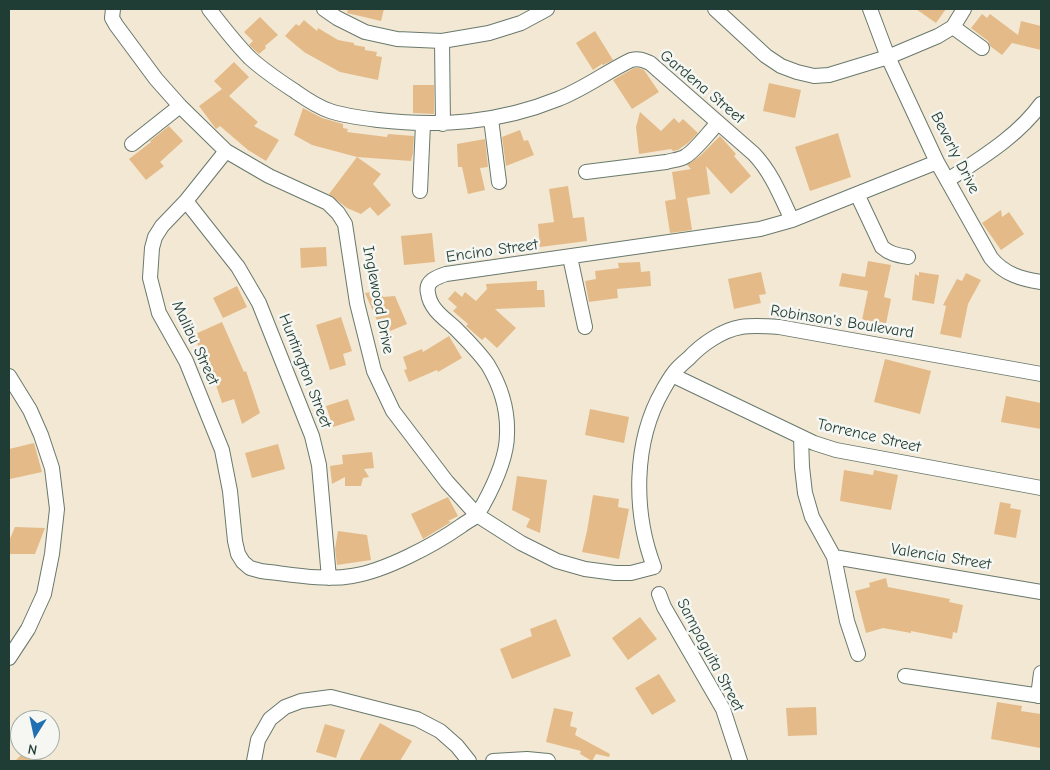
<!DOCTYPE html>
<style>
body{margin:0}
#map{position:relative;width:1050px;height:770px;overflow:hidden;background:#f2e8d4;font-family:"Comic Neue",sans-serif}
canvas{display:block}
.frame{position:absolute;inset:0;border:10px solid #1f3d34;pointer-events:none}
.north{position:absolute;left:10px;top:710px;width:50px;height:50px;box-sizing:border-box;background:#f6f6f2;border:1px solid #a0aca6;border-radius:50%;rotate:190deg;font-size:14px;font-weight:700;line-height:20px;text-align:center;color:#1f3d34}
.north::after{content:'';display:block;margin:auto;width:18px;height:22px;background:#1f6fb2;clip-path:polygon(50% 0,100% 100%,50% 72%,0 100%)}
</style>
<div id="map">
<canvas width="1050" height="770"></canvas>
<div class="frame"></div>
<div class="north">N</div>
</div>
<script>
const context = document.querySelector('canvas').getContext('2d');
context.lineJoin = 'round';
function fillPath(path, color) { context.fillStyle = color; context.fill(path, 'evenodd'); }
function stroke(path, color, width, dash) { context.strokeStyle = color; context.lineWidth = width; context.lineCap = dash ? 'butt' : 'round'; context.setLineDash(dash || []); context.stroke(path); }
function drawText(font, color, halo, rows, align = 'center') {
  context.font = font + ' "Comic Neue",sans-serif'; context.lineWidth = 5; context.setLineDash([]); context.textBaseline = 'middle'; context.strokeStyle = halo; context.fillStyle = color; for (const [text, x, y, turn = 0] of rows) {
    context.save(); context.translate(x, y); context.rotate((+turn || 0) * Math.PI / 180); context.textAlign = isNaN(turn) ? turn : align; if (halo) context.strokeText(text, 0, 0); context.fillText(text, 0, 0); context.restore();
  }
}
const building = new Path2D(`
 M 348,9 L 384,9 L 381,21 L 347,13 Z
 M 916,9 L 946,9 L 936,23 Z
 M 982,14 L 987,18 L 990,14 L 1018,35 L 1021,21 L 1041,26 L 1041,50 L 1012,43 L 1002,55 L 990,46 L 988,41 L 971,28 Z
 M 260,17 L 278,35 L 265,46 L 266,48 L 259,54 L 249,45 L 253,41 L 244,32 Z
 M 304,20 L 317,31 L 318,28 L 338,40 L 354,43 L 354,45 L 365,47 L 365,50 L 377,52 L 376,56 L 382,57 L 378,80 L 340,72 L 304,52 L 285,36 L 296,24 L 299,26 Z
 M 595,31 L 613,60 L 603,65 L 602,64 L 593,70 L 576,43 Z
 M 234,62 L 249,77 L 229,96 L 258,122 L 254,126 L 279,140 L 266,161 L 248,150 L 220,126 L 216,129 L 199,106 L 222,89 L 226,93 L 214,81 Z
 M 634,68 L 639,68 L 644,70 L 659,92 L 632,109 L 613,80 Z
 M 769,83 L 801,90 L 795,118 L 763,111 Z
 M 413,85 L 434,85 L 434,114 L 413,113 Z
 M 303,108 L 322,118 L 343,124 L 343,128 L 348,129 L 347,132 L 387,137 L 388,134 L 414,136 L 413,153 L 411,161 L 357,157 L 381,174 L 373,184 L 391,205 L 378,216 L 370,207 L 361,214 L 347,208 L 329,194 L 357,157 L 312,145 L 294,135 Z
 M 640,112 L 661,131 L 674,118 L 679,123 L 683,119 L 698,133 L 688,143 L 678,150 L 673,151 L 671,149 L 639,154 L 636,127 Z
 M 169,126 L 183,141 L 160,162 L 164,166 L 146,180 L 129,159 L 151,142 L 150,141 Z
 M 520,130 L 524,141 L 528,140 L 534,155 L 506,166 L 502,137 Z
 M 838,133 L 851,177 L 810,191 L 795,147 Z
 M 720,136 L 736,154 L 734,156 L 751,176 L 731,194 L 706,166 L 710,194 L 687,198 L 692,230 L 670,233 L 665,201 L 676,199 L 672,172 L 691,169 L 687,165 L 700,156 Z
 M 485,139 L 488,167 L 480,168 L 485,190 L 468,194 L 462,167 L 458,167 L 457,144 Z
 M 568,186 L 573,218 L 584,217 L 587,241 L 540,247 L 538,224 L 554,222 L 549,189 Z
 M 1001,210 L 1002,217 L 1009,212 L 1024,234 L 1001,250 L 982,223 Z
 M 432,233 L 435,262 L 404,265 L 401,236 Z
 M 326,247 L 327,266 L 301,268 L 300,248 Z
 M 868,261 L 891,265 L 884,297 L 891,299 L 886,324 L 862,320 L 868,291 L 839,286 L 842,273 L 865,277 Z
 M 640,262 L 641,272 L 650,271 L 651,286 L 617,289 L 618,298 L 589,302 L 585,281 L 596,279 L 595,271 L 619,268 L 618,263 Z
 M 761,272 L 766,294 L 759,295 L 761,303 L 734,309 L 728,279 Z
 M 919,272 L 939,275 L 934,304 L 912,300 L 915,274 L 919,276 Z
 M 966,273 L 981,280 L 968,304 L 961,338 L 940,334 L 946,306 L 943,305 L 957,279 L 962,281 Z
 M 537,281 L 537,290 L 544,290 L 545,307 L 495,309 L 516,328 L 497,348 L 485,337 L 482,340 L 466,326 L 468,324 L 453,311 L 457,307 L 448,299 L 455,291 L 462,297 L 465,292 L 476,301 L 487,289 L 486,284 Z
 M 237,286 L 247,307 L 223,318 L 213,298 Z
 M 381,291 L 383,297 L 395,296 L 407,324 L 383,334 L 365,293 Z
 M 341,317 L 352,351 L 343,354 L 346,365 L 330,370 L 316,325 Z
 M 222,322 L 244,372 L 246,371 L 260,413 L 242,424 L 234,399 L 222,403 L 211,370 L 210,370 L 193,335 Z
 M 449,336 L 462,358 L 438,372 L 437,370 L 409,382 L 404,370 L 407,369 L 403,357 L 422,349 L 423,352 Z
 M 885,359 L 931,371 L 920,414 L 874,402 Z
 M 1006,396 L 1041,403 L 1041,429 L 1001,422 Z
 M 348,399 L 355,420 L 333,427 L 326,406 Z
 M 590,409 L 629,417 L 624,443 L 585,435 Z
 M 34,443 L 42,472 L 10,479 L 9,473 L 9,449 Z
 M 278,444 L 285,469 L 252,478 L 245,453 Z
 M 372,452 L 374,468 L 364,469 L 369,477 L 363,478 L 361,486 L 345,486 L 345,477 L 332,484 L 330,466 L 343,464 L 342,455 Z
 M 844,470 L 873,475 L 874,470 L 898,475 L 891,510 L 840,501 Z
 M 517,476 L 547,480 L 540,533 L 526,527 L 530,519 L 512,510 Z
 M 593,495 L 619,499 L 618,507 L 629,509 L 619,559 L 582,552 L 587,531 Z
 M 448,497 L 458,516 L 448,521 L 451,522 L 423,539 L 411,514 Z
 M 1000,502 L 1011,504 L 1010,508 L 1021,510 L 1016,538 L 994,534 Z
 M 15,527 L 45,528 L 35,554 L 9,554 L 9,541 Z
 M 338,531 L 367,535 L 371,560 L 337,565 L 335,549 Z
 M 886,578 L 888,587 L 950,599 L 949,602 L 963,605 L 957,633 L 953,632 L 952,639 L 911,631 L 911,633 L 883,628 L 866,633 L 855,591 L 870,587 L 869,583 Z
 M 640,617 L 657,639 L 628,660 L 612,638 Z
 M 556,619 L 571,656 L 512,679 L 500,649 L 532,636 L 530,629 Z
 M 659,674 L 676,701 L 652,715 L 635,688 Z
 M 997,702 L 1022,706 L 1021,711 L 1041,714 L 1041,739 L 1040,748 L 991,739 Z
 M 816,707 L 817,735 L 788,736 L 786,708 Z
 M 554,708 L 573,712 L 570,726 L 577,728 L 575,735 L 610,754 L 609,757 L 596,754 L 592,761 L 580,754 L 581,751 L 546,742 Z
 M 380,723 L 412,741 L 400,761 L 359,761 Z
 M 325,724 L 345,730 L 336,758 L 316,752 Z
 M 26,750 L 30,750 L 43,761 L 15,761 Z`);
const street = new Path2D(`
 M 113,9 L 112,18 L 116,25 L 156,79 L 180,106 L 226,151 L 269,176 L 328,203 L 338,213 L 345,224 L 357,303 L 374,371 L 393,411 L 447,482 L 477,515 L 521,543 L 557,561 L 585,569 L 615,573 L 631,573 L 654,567 C 633,512 633,442 663,390 C 666,385 669,379 673,374 C 677,368 683,363 689,358 C 701,345 722,330 741,327 C 753,325 766,326 779,327 L 1041,374
 M 209,9 C 222,26 235,43 250,58 C 264,71 281,82 296,92 C 306,99 318,107 330,111 C 345,116 362,118 378,120 C 440,127 499,123 558,99 C 584,89 606,72 631,60 C 639,58 643,60 650,63 L 754,154 C 772,173 781,197 792,220
 M 324,9 L 337,18 L 365,32 L 397,39 L 442,41 L 489,33 L 521,23 L 547,9
 M 715,9 L 766,56 L 781,66 L 797,72 L 814,76 L 829,75 L 888,57 L 938,36 L 953,27 L 964,9
 M 870,9 L 888,57 L 937,162 L 991,258 C 1004,274 1021,279 1041,282
 M 953,27 L 982,48
 M 442,41 L 443,124
 M 491,119 L 499,182
 M 132,144 L 180,106
 M 226,151 L 186,201 L 162,226 L 155,237 L 152,248 L 150,278 L 159,313 L 186,361 L 222,450 L 230,491 L 235,541 L 238,554 L 243,562 L 250,568 L 261,571 C 289,574 324,581 352,576 C 385,571 434,545 461,526 C 466,522 473,519 477,515 C 479,512 481,508 483,505 C 494,485 507,457 507,434 C 508,410 500,385 488,365 C 479,352 466,339 455,328 C 444,318 430,309 428,293 C 425,281 437,277 446,274 L 760,229 L 792,220 L 937,162
 M 586,172 L 666,162 C 673,160 680,160 686,156 C 696,150 709,132 718,123
 M 948,180 C 981,158 1017,137 1041,104
 M 420,191 L 423,124
 M 857,194 L 882,247 C 890,254 897,255 908,257
 M 186,201 L 238,267 L 259,303 L 312,436 L 319,465 L 329,578
 M 570,257 L 585,327
 M 672,375 L 814,443 L 836,450 L 1041,488
 M 9,376 L 30,410 L 41,435 L 52,468 L 57,509 L 52,554 L 44,594 L 28,629 L 9,658
 M 801,437 L 802,467 L 805,493 L 812,517 L 834,557 L 847,621 L 858,654
 M 834,557 L 1041,592
 M 659,594 L 664,607 L 723,709 L 740,761
 M 905,676 L 1041,696
 M 1038,696 L 1041,673
 M 254,761 L 258,740 L 270,719 L 285,707 L 301,701 L 331,697 L 417,719 L 440,731 L 457,746 L 469,761
 M 493,761 L 527,759 L 548,761`);
const streetNames = [
 ["Gardena Street",702,87,40],
 ["Beverly Drive",955,153,63],
 ["Encino Street",492,251,-8],
 ["Inglewood Drive",378,300,79],
 ["Robinson's Boulevard",842,322,9],
 ["Malibu Street",195,343,65],
 ["Huntington Street",305,371,69],
 ["Torrence Street",869,436,13],
 ["Valencia Street",941,557,9],
 ["Sampaguita Street",710,655,62]
];
fillPath(building, '#e4bb88');
stroke(street, '#69796c', 16);
stroke(street, '#fff', 14);
drawText('16px', '#1f3d34', '#f6f6f2', streetNames);
</script>
